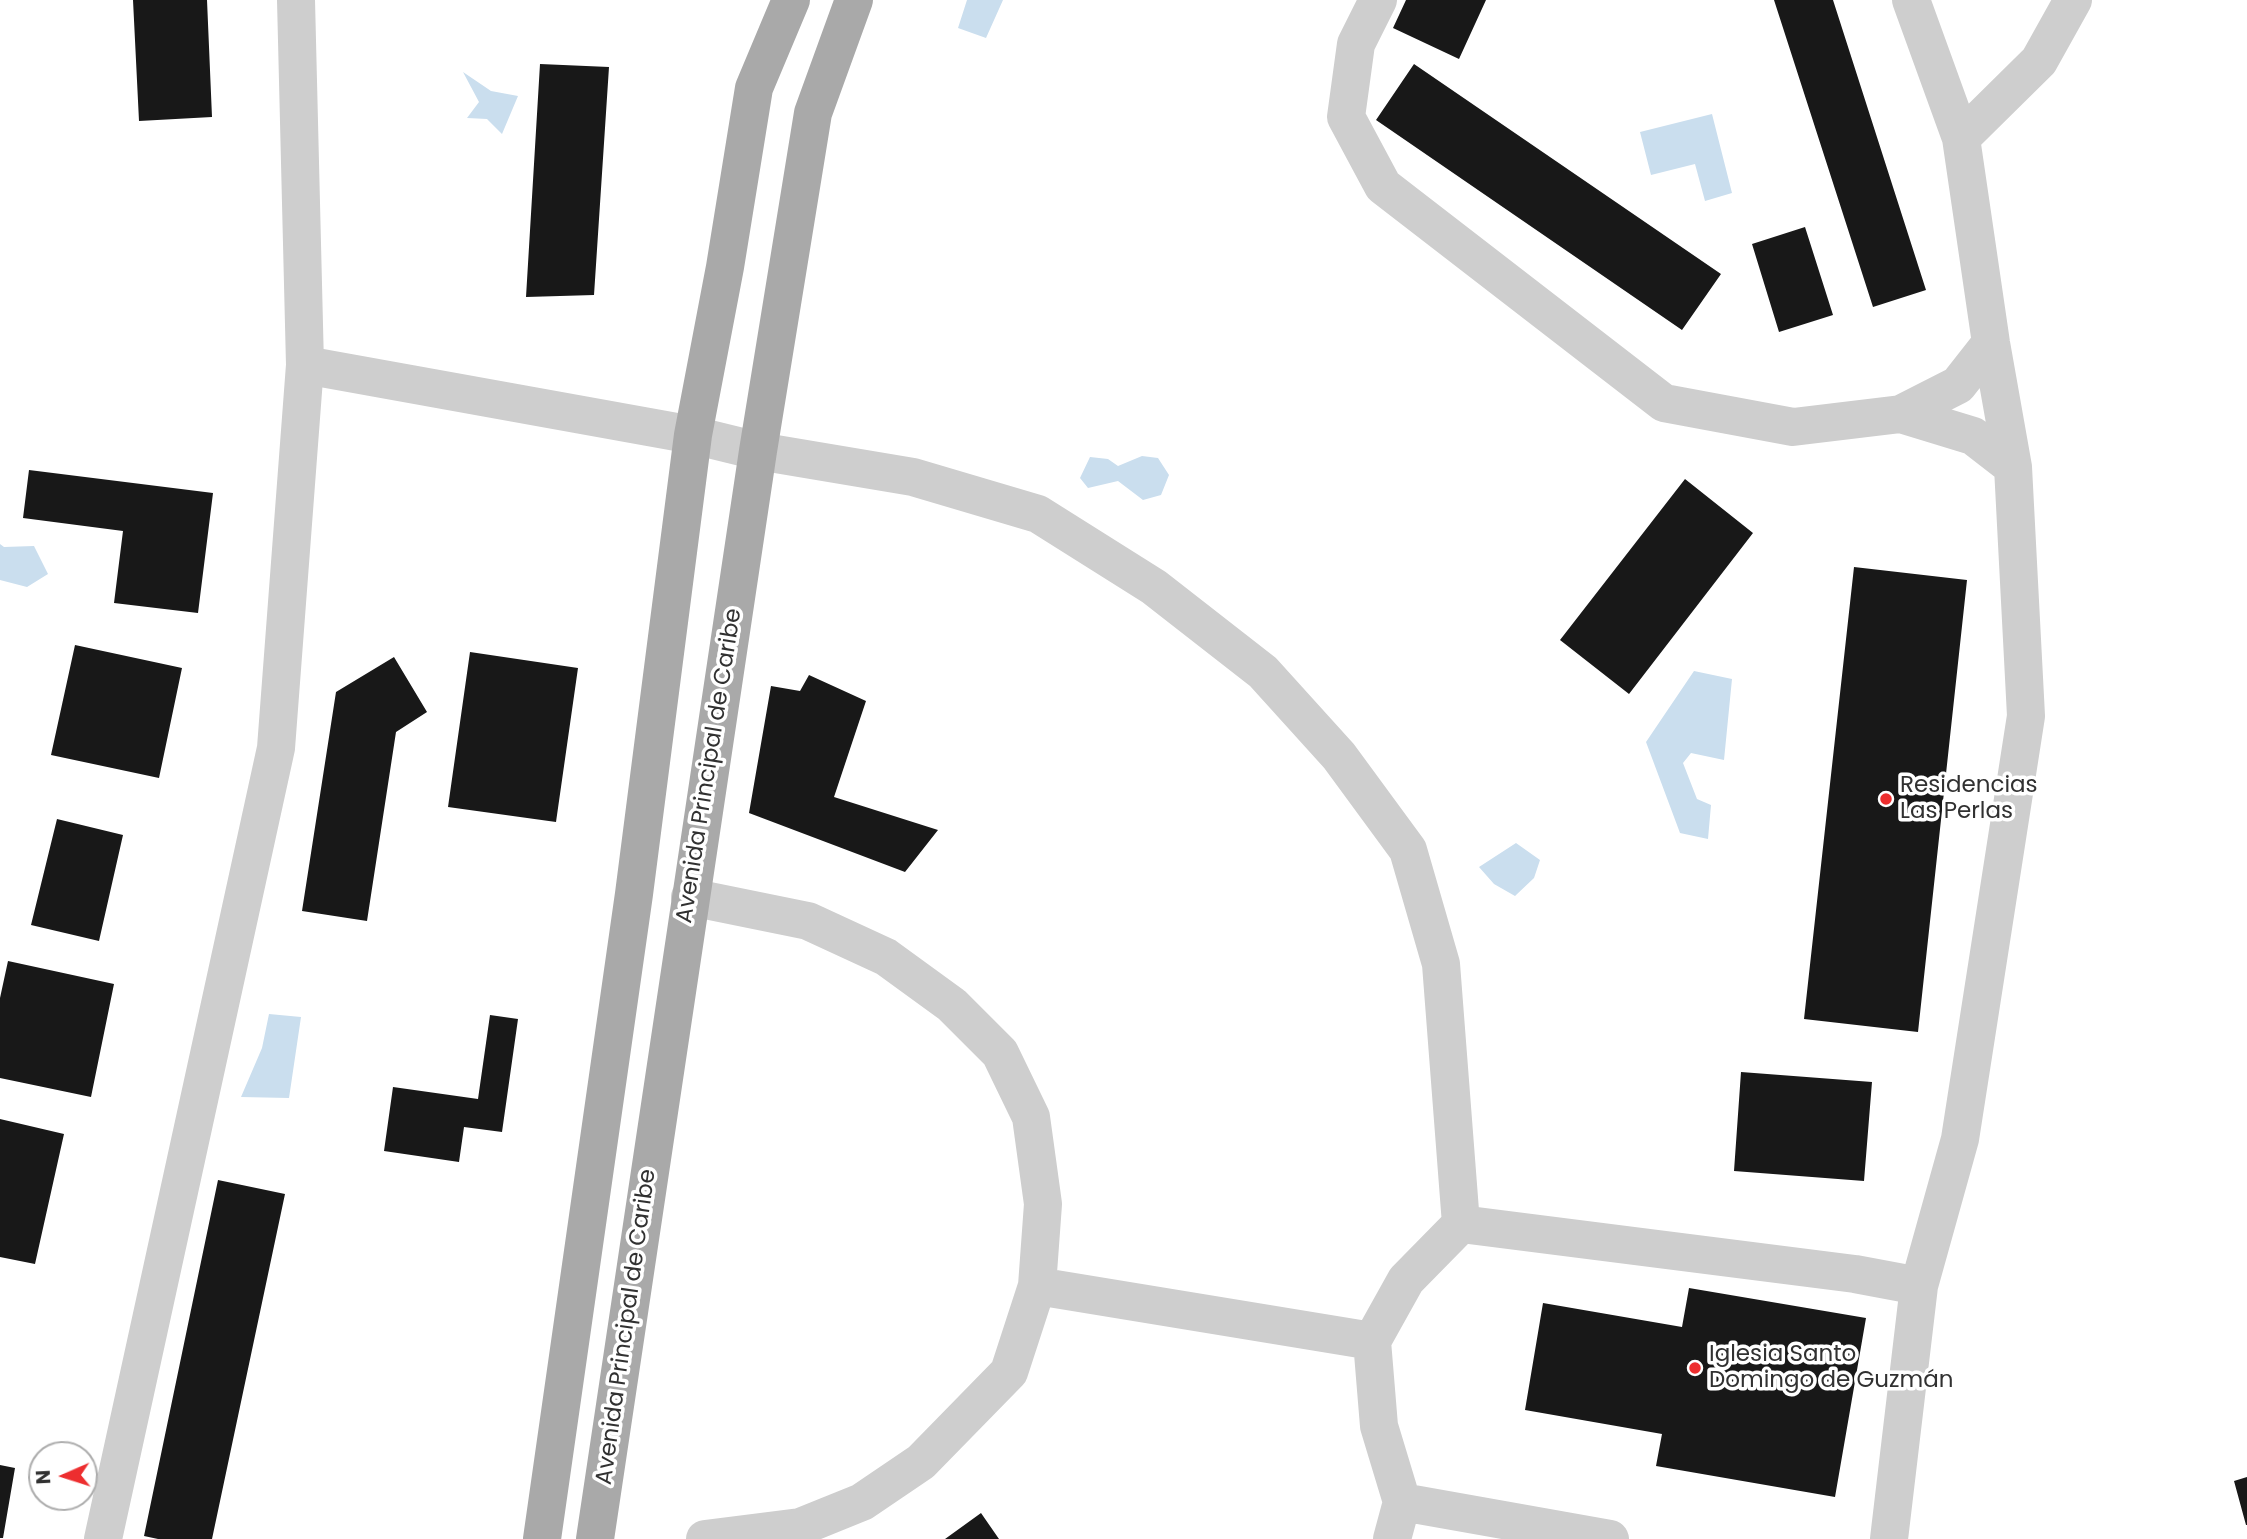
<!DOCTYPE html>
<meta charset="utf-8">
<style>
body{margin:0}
#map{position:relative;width:2247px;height:1539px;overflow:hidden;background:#fff;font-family:Poppins,sans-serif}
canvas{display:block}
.north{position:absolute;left:28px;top:1441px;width:70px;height:70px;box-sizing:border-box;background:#fff;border:2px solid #adadad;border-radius:50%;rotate:267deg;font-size:19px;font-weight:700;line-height:28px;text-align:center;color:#313131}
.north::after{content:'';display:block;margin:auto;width:24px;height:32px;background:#ed2e2f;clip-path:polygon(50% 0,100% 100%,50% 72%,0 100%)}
</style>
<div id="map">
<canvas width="2247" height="1539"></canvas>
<div class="north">N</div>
</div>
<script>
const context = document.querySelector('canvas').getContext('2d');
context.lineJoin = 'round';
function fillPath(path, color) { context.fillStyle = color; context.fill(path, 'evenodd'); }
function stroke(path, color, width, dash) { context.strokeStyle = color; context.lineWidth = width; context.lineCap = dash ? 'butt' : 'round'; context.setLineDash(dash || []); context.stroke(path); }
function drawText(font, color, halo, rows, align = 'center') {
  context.font = font + ' Poppins,sans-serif'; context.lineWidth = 7; context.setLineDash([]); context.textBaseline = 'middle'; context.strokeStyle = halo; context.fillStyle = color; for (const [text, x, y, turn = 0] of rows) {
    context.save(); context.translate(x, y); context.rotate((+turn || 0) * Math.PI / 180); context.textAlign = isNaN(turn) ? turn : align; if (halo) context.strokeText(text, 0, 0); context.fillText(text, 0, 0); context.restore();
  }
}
const water = new Path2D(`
 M 967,0 L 1003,0 L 986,38 L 958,28 Z
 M 463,72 L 491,91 L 518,96 L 502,134 L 487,119 L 467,118 L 479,102 Z
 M 1712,114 L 1732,193 L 1705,201 L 1695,164 L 1651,175 L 1640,132 Z
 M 1142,456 L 1158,458 L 1169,475 L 1161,495 L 1143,500 L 1118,481 L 1088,488 L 1080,478 L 1090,457 L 1108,459 L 1118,466 Z
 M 0,544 L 4,547 L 34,546 L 48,574 L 27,587 L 0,580 Z
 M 1694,671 L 1732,679 L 1724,760 L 1691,753 L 1683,763 L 1697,799 L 1711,805 L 1708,839 L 1680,833 L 1646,742 Z
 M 1516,843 L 1540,860 L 1534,878 L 1515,896 L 1494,884 L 1479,867 Z
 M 269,1014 L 301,1017 L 289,1098 L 241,1097 L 262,1048 Z`);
const building = new Path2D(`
 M 133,0 L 207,0 L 212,117 L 139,121 Z
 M 1406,0 L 1486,0 L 1459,59 L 1393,28 Z
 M 1774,0 L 1833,0 L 1926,290 L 1873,307 Z
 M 540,64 L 609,67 L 594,295 L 526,297 Z
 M 1414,64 L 1721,274 L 1682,330 L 1376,120 Z
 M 1805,227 L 1833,315 L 1779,332 L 1752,244 Z
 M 29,470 L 213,493 L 198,613 L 114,603 L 123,531 L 23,518 Z
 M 1685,479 L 1753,533 L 1629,694 L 1560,640 Z
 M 1854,567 L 1967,580 L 1918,1032 L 1804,1019 Z
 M 75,645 L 182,668 L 159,778 L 51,755 Z
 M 470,652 L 578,668 L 556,822 L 448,807 Z
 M 394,657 L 427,712 L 396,732 L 367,921 L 302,911 L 336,692 Z
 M 809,675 L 866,701 L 834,797 L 938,830 L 905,872 L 749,813 L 771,686 L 800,691 Z
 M 57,819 L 123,835 L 99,941 L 31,925 Z
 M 8,961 L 114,984 L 91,1097 L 0,1078 L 0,998 Z
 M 490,1015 L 518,1019 L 502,1132 L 464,1127 L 459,1162 L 384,1151 L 393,1087 L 478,1099 Z
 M 1741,1072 L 1872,1082 L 1864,1181 L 1734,1171 Z
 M 0,1119 L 64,1134 L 35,1264 L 0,1257 Z
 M 218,1180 L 285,1194 L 212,1539 L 158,1539 L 144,1536 Z
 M 1689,1288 L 1866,1318 L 1835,1497 L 1656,1466 L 1662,1434 L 1525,1410 L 1543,1303 L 1682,1327 Z
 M 0,1465 L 15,1468 L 3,1538 L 0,1538 Z
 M 2247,1477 L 2247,1525 L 2246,1525 L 2234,1481 Z
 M 981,1513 L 999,1539 L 945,1539 Z`);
const street = new Path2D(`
 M 1378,0 L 1356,44 L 1346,117 L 1383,186 L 1664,403 L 1793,427 L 1901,414 L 1958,385 L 1991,343
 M 1961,138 L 2039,61 L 2073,0
 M 305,365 L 693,435 L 758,451 L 913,477 L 1038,514 L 1154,587 L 1263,672 L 1339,756 L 1408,850 L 1441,964 L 1461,1224 L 1406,1280 L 1372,1341 L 1379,1426 L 1402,1502 L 1392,1539
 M 1901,414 L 1973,436 L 2013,467
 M 690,897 L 808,921 L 886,957 L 952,1005 L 1000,1053 L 1031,1117 L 1043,1204 L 1037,1286 L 1009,1372 L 921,1462 L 862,1502 L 800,1527 L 705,1539
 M 1461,1224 L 1855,1274 L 1919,1286
 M 1037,1286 L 1372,1341
 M 1402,1502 L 1610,1539
 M 103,1539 L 276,748 L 305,365 L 296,0
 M 1889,1539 L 1919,1286 L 1960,1139 L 2026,716 L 2013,467 L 1991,343 L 1961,138 L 1911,0`);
const primary = new Path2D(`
 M 542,1539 L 634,894 L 693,435 L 725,267 L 754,88 L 791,0
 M 595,1539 L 758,451 L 813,113 L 854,0`);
const markers = [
 [1886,799,7,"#ed2e2f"],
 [1695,1368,7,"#ed2e2f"]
];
const streetNames = [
 ["Avenida Principal de Caribe",710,766,-81],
 ["Avenida Principal de Caribe",627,1327,-82]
];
const poiNames = [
 ["Residencias",1900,786],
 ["Las Perlas",1900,812],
 ["Iglesia Santo",1709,1355],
 ["Domingo de Guzmán",1709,1381]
];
fillPath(water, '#cadeee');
fillPath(building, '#181818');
stroke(street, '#cecece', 38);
stroke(primary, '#a9a9a9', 38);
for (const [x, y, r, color] of markers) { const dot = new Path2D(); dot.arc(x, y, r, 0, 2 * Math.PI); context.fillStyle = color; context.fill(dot); stroke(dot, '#fff', 2.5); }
drawText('23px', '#313131', '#fff', streetNames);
drawText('23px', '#313131', '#fff', poiNames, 'left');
</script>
